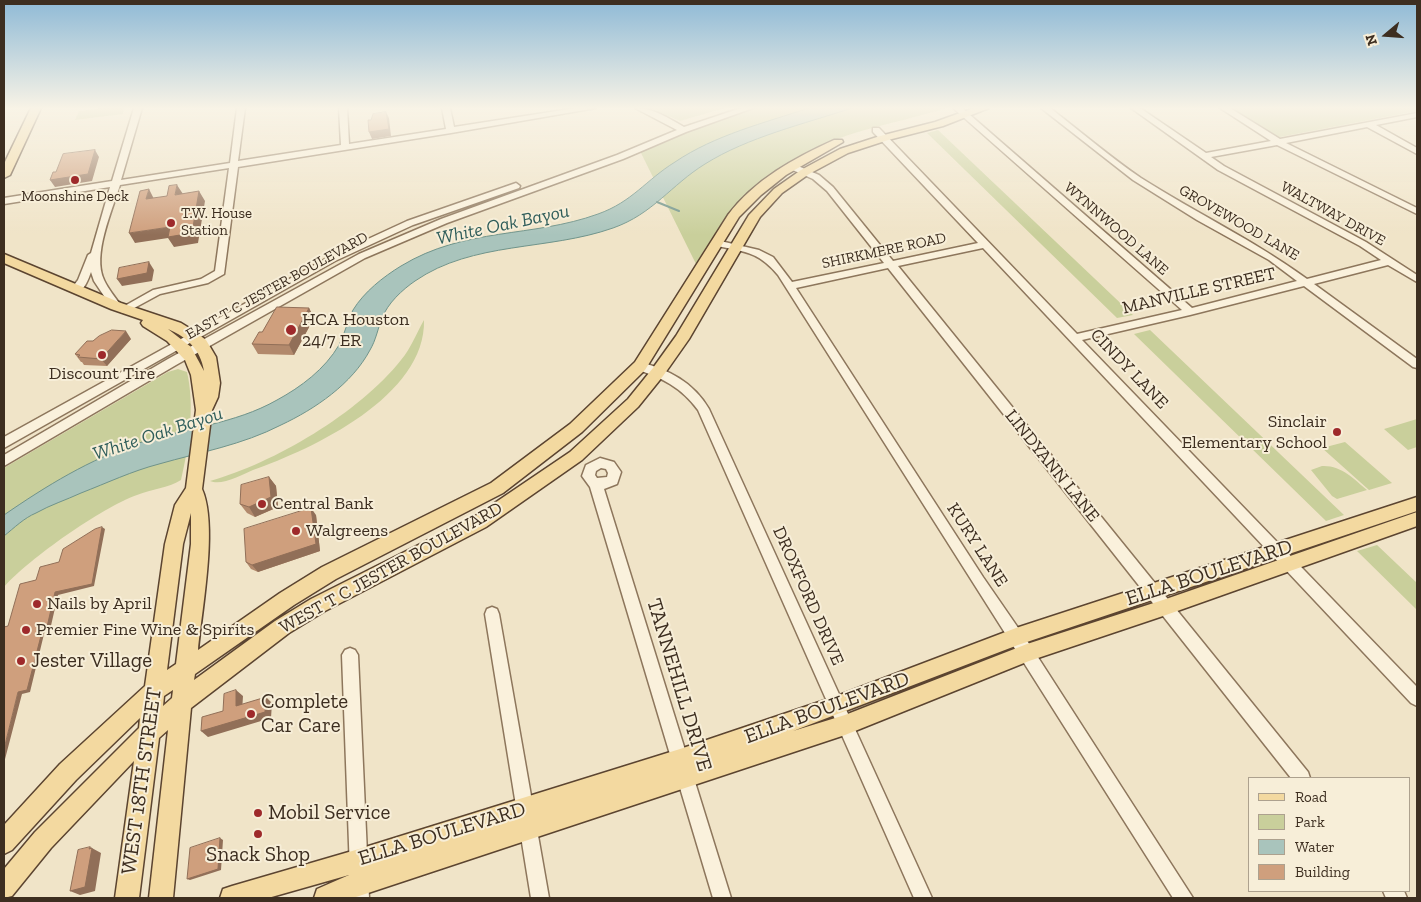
<!DOCTYPE html>
<style>
body{margin:0}
#map{position:relative;width:1421px;height:902px;overflow:hidden;background:#f0e4c8;font-family:"Zilla Slab",serif}
canvas{display:block}
.frame{position:absolute;inset:0;border:5px solid #3d2e20;pointer-events:none}
.legend{position:absolute;left:1248px;top:777px;width:162px;height:115px;box-sizing:border-box;background:#f7eed8;border:1px solid #ada18e;margin:0;padding:6px 9px;list-style:none;font-size:15px;color:#3d2e20}
.legend li{display:flex;align-items:center;gap:10px;height:25px}
.legend b{width:25px;border:1px solid #ada18e}
.north{position:absolute;left:1361px;top:10px;width:50px;height:50px;-webkit-text-stroke:4px #f7eed8;paint-order:stroke;rotate:252deg;font-size:14px;font-weight:700;line-height:20px;text-align:center;color:#3d2e20}
.north::after{content:'';display:block;margin:auto;width:18px;height:22px;background:#3d2e20;clip-path:polygon(50% 0,100% 100%,50% 72%,0 100%)}
</style>
<div id="map">
<canvas width="1421" height="902"></canvas>
<div class="frame"></div>
<ul class="legend">
<li><b style="height:6px;background:#f3d9a0"></b>Road</li>
<li><b style="height:14px;background:#c9cf9b"></b>Park</li>
<li><b style="height:14px;background:#a9c4bc"></b>Water</li>
<li><b style="height:14px;background:#cf9f7d"></b>Building</li>
</ul>
<div class="north">N</div>
</div>
<script>
const context = document.querySelector('canvas').getContext('2d');
context.lineJoin = 'round';
function fillPath(path, color) { context.fillStyle = color; context.fill(path, 'evenodd'); }
function stroke(path, color, width, dash) { context.strokeStyle = color; context.lineWidth = width; context.lineCap = dash ? 'butt' : 'round'; context.setLineDash(dash || []); context.stroke(path); }
function drawText(font, color, halo, rows, align = 'center') {
  context.font = font + ' "Zilla Slab",serif'; context.lineWidth = 4; context.setLineDash([]); context.textBaseline = 'middle'; context.strokeStyle = halo; context.fillStyle = color; for (const [text, x, y, turn = 0] of rows) {
    context.save(); context.translate(x, y); context.rotate((+turn || 0) * Math.PI / 180); context.textAlign = isNaN(turn) ? turn : align; if (halo) context.strokeText(text, 0, 0); context.fillText(text, 0, 0); context.restore();
  }
}
const green = new Path2D(`
 M 103,108 L 124,108 L 123,114 L 75,120 L 79,111 Z
 M 649,108 L 725,108 L 680,121 Z
 M 756,108 L 946,108 C 919,117 892,122 865,130 C 815,144 766,170 732,210 C 718,227 707,246 696,264 L 640,151 L 697,127 Z
 M 1229,108 L 1417,108 L 1417,111 L 1280,137 L 1274,136 Z
 M 938,130 L 1133,315 L 1117,318 L 927,133 Z
 M 424,320 C 426,396 313,449 253,470 C 241,475 222,486 210,481 C 274,463 359,413 401,360 C 411,348 416,334 424,320 Z
 M 1150,330 L 1344,515 L 1326,521 L 1134,334 Z
 M 178,369 L 187,372 C 195,406 189,446 181,480 C 168,488 152,489 137,495 C 101,508 30,558 4,587 L 4,468 L 168,372 Z
 M 1417,419 L 1417,447 L 1408,450 L 1384,429 Z
 M 1345,442 L 1392,483 L 1369,490 L 1322,448 Z
 M 1322,466 C 1341,465 1354,479 1367,490 L 1337,499 L 1332,496 L 1311,470 Z
 M 1377,545 L 1417,583 L 1417,610 L 1357,551 Z`);
const water = new Path2D(`
 M 809,108 L 852,108 C 804,124 748,137 705,164 C 671,185 653,214 613,228 C 548,251 473,241 415,281 C 402,290 388,303 382,318 C 378,328 376,340 370,350 C 352,384 315,409 281,425 C 242,445 201,452 159,464 C 132,471 107,483 81,493 C 66,500 50,505 36,513 C 24,518 14,528 4,536 L 4,515 C 46,486 90,459 139,443 C 185,428 235,424 277,400 C 301,387 325,369 339,345 C 345,334 347,321 353,310 C 364,292 383,277 401,266 C 465,227 532,238 598,214 C 632,202 646,180 675,162 C 715,135 764,123 809,108 Z`);
const stream = new Path2D(`
 M 657,202 L 679,211`);
const minor = new Path2D(`
 M 134,108 L 142,108 L 121,180 L 230,163 L 237,108 L 245,108 L 238,161 L 341,145 L 339,108 L 347,108 L 349,144 L 446,129 L 442,108 L 450,108 L 454,127 L 576,108 L 596,108 L 451,133 L 238,167 L 224,274 L 208,283 L 160,294 L 125,313 L 121,312 L 120,310 L 121,308 L 153,290 L 201,279 L 215,271 L 229,168 L 120,185 C 112,211 92,255 104,280 C 108,289 116,298 121,306 L 116,309 L 112,308 L 94,281 L 91,272 C 88,280 85,290 76,292 L 71,289 L 78,280 L 88,255 L 91,253 L 110,187 L 4,204 L 4,198 L 112,181 Z
 M 635,108 C 654,108 668,118 684,127 L 741,108 L 753,108 L 686,132 L 623,159 L 447,223 L 365,258 L 176,365 L 4,466 L 4,455 L 168,359 L 359,254 L 441,219 L 617,155 L 677,130 Z
 M 953,108 L 962,108 L 1192,308 L 1297,281 L 1269,260 L 1197,220 L 1133,180 L 1041,108 L 1050,108 C 1080,131 1110,157 1141,178 C 1196,213 1255,241 1307,279 L 1381,260 L 1360,246 L 1218,170 L 1131,108 L 1140,108 L 1206,153 L 1271,141 L 1220,108 L 1230,108 L 1280,139 L 1417,113 L 1417,117 L 1376,125 L 1417,148 L 1417,154 L 1367,127 L 1286,143 L 1417,208 L 1417,214 L 1277,145 L 1211,157 L 1224,166 L 1366,242 L 1417,275 L 1417,282 L 1388,265 L 1314,284 L 1417,359 L 1417,368 L 1413,367 L 1304,286 L 1190,315 L 1082,340 L 1417,687 L 1417,706 L 1411,703 L 983,248 L 898,266 L 1308,772 L 1310,778 L 1291,778 L 888,268 L 796,288 L 983,577 L 1032,648 L 1193,898 L 1173,898 L 778,275 C 757,250 743,252 713,245 L 711,243 L 716,240 L 759,250 L 773,257 L 792,282 L 884,263 L 827,191 L 813,179 L 788,168 L 787,166 L 791,163 L 819,175 L 833,187 L 893,261 L 978,243 L 873,132 L 873,128 L 879,128 L 1077,334 L 1182,310 Z
 M 516,183 L 520,186 L 519,188 L 413,225 L 335,261 L 4,448 L 4,437 L 329,257 L 407,221 Z
 M 640,362 C 669,370 693,382 709,409 L 932,898 L 914,898 L 698,410 C 681,387 662,378 636,369 L 634,366 L 636,363 Z
 M 600,458 L 614,462 L 621,472 L 617,484 L 604,489 L 731,898 L 713,898 L 590,487 L 582,476 L 586,465 ZM 601,468 L 606,469 L 608,473 L 607,477 L 597,478 L 595,475 L 596,471 Z
 M 492,607 L 497,609 L 499,614 L 549,898 L 531,898 L 485,614 L 487,609 Z
 M 350,648 L 355,650 L 358,655 L 369,898 L 351,898 L 342,655 L 345,650 Z
 M 1383,891 L 1404,891 L 1407,898 L 1386,898 Z`);
const major = new Path2D(`
 M 31,108 L 41,108 L 10,175 L 4,178 L 4,164 Z
 M 974,108 L 989,108 L 943,126 L 888,140 L 848,153 L 809,174 L 782,193 L 760,217 L 689,339 L 663,376 L 638,407 L 582,460 L 486,527 L 325,611 L 289,633 L 191,708 L 173,898 L 149,898 L 168,730 L 159,738 L 139,898 L 115,898 L 134,761 L 51,848 L 12,896 L 4,898 L 4,869 L 35,832 L 139,728 L 140,718 L 76,780 L 12,850 L 4,854 L 4,825 L 60,764 L 145,686 L 165,544 L 175,505 L 186,488 L 196,410 L 191,375 L 185,360 L 167,341 L 143,326 L 141,323 L 143,320 L 111,309 L 4,263 L 4,254 L 121,303 L 181,323 L 194,331 L 206,340 L 216,357 L 220,383 L 218,397 L 212,410 L 202,489 C 218,525 202,608 198,650 L 280,593 L 322,567 L 491,483 L 570,424 L 635,362 L 728,215 C 754,180 796,157 834,140 L 842,140 L 843,142 L 786,175 L 761,195 L 739,217 L 645,370 L 582,432 L 503,493 L 336,579 L 294,605 L 195,674 L 194,680 L 275,621 L 311,599 L 474,517 L 570,452 L 628,399 L 653,368 L 676,336 L 749,215 L 774,189 L 801,170 L 840,149 L 880,136 L 935,122 ZM 168,329 C 188,338 200,349 204,371 L 191,347 ZM 191,513 L 191,544 L 176,664 L 167,670 L 183,544 ZM 173,690 L 172,698 L 163,706 L 164,696 Z
 M 1417,497 L 1417,511 L 1018,645 L 793,731 L 845,715 L 1027,644 L 1166,599 L 1417,512 L 1417,526 L 1166,615 L 1029,661 L 845,735 L 353,898 L 314,898 L 317,889 L 349,875 L 268,898 L 220,898 L 223,889 L 232,886 L 359,849 L 680,749 L 837,696 L 1016,628 Z`);
const wall = new Path2D(`
 M 309,308 L 314,318 L 294,355 L 258,354 L 252,344 L 262,332 Z
 M 131,339 L 107,366 L 84,365 L 82,362 L 81,362 L 75,354 L 93,341 Z
 M 269,477 L 276,486 L 278,507 L 255,517 L 247,513 L 240,504 Z
 M 316,515 L 320,551 L 258,572 L 251,569 L 246,562 Z`);
const shadedWall = new Path2D(`
 M 386,112 L 389,118 L 391,136 L 372,139 L 369,132 Z
 M 95,150 L 99,157 L 92,181 L 55,187 L 50,180 Z
 M 177,185 L 183,194 L 175,195 Z
 M 149,189 L 154,199 L 146,199 Z
 M 199,191 L 205,201 L 198,243 L 174,247 L 168,238 L 135,243 L 129,233 L 170,227 Z
 M 149,262 L 154,270 L 152,281 L 122,286 L 117,279 Z
 M 309,308 L 314,318 L 294,355 L 289,345 Z
 M 126,331 L 131,339 L 107,366 L 101,359 Z
 M 269,477 L 276,486 L 278,507 L 255,517 L 249,507 Z
 M 311,508 L 316,515 L 320,551 L 258,572 L 252,565 Z
 M 102,527 L 105,529 L 94,586 L 58,595 L 50,630 L 45,630 L 30,692 L 22,694 L 4,763 L 4,749 L 18,692 L 55,592 Z
 M 236,690 L 243,696 L 242,712 L 236,706 Z
 M 266,697 L 272,703 L 271,718 L 208,737 L 201,731 Z
 M 220,838 L 223,840 L 221,870 L 190,880 L 187,879 Z
 M 90,847 L 101,853 L 95,891 L 80,895 L 70,891 Z`);
const building = new Path2D(`
 M 386,112 L 389,129 L 369,132 L 368,120 L 371,120 L 373,114 Z
 M 95,150 L 88,174 L 50,180 L 53,172 L 56,172 L 63,154 Z
 M 177,185 L 175,195 L 199,191 L 192,233 L 168,237 L 170,227 L 129,233 L 140,191 L 149,189 L 146,199 L 167,196 L 169,186 Z
 M 149,262 L 147,273 L 117,279 L 119,268 Z
 M 277,307 L 309,308 L 289,345 L 252,344 L 259,332 L 262,332 Z
 M 112,330 L 126,331 L 101,359 L 78,357 L 80,355 L 75,354 L 87,341 L 93,341 L 99,336 Z
 M 269,477 L 271,497 L 249,507 L 240,504 L 241,485 Z
 M 311,508 L 316,544 L 252,565 L 246,562 L 244,529 Z
 M 102,527 L 92,584 L 55,592 L 47,627 L 43,628 L 27,690 L 18,692 L 4,749 L 4,627 L 8,626 L 20,584 L 36,580 L 40,567 L 59,562 L 63,549 L 95,529 Z
 M 236,690 L 236,706 L 266,697 L 265,712 L 201,731 L 202,717 L 223,711 L 224,694 Z
 M 220,838 L 218,869 L 187,879 L 190,848 Z
 M 90,847 L 89,849 L 92,848 L 85,887 L 70,891 L 78,850 Z`);
const markers = [
 [75,180,5,"#9e2a2b"],
 [171,223,5,"#9e2a2b"],
 [291,330,6,"#9e2a2b"],
 [102,355,5,"#9e2a2b"],
 [1337,432,5,"#9e2a2b"],
 [262,504,5,"#9e2a2b"],
 [296,531,5,"#9e2a2b"],
 [37,604,5,"#9e2a2b"],
 [26,630,5,"#9e2a2b"],
 [21,661,5,"#9e2a2b"],
 [251,714,5,"#9e2a2b"],
 [258,813,5,"#9e2a2b"],
 [258,834,5,"#9e2a2b"]
];
const farPoinames = [
 ["Moonshine Deck",75,197],
 ["T.W. House",181,214,"left"],
 ["Station",181,231,"left"]
];
const farStreetnames = [
 ["WALTWAY DRIVE",1333,214,29],
 ["GROVEWOOD LANE",1239,223,30],
 ["WYNNWOOD LANE",1116,229,41],
 ["SHIRKMERE ROAD",884,251,-12],
 ["EAST T C JESTER BOULEVARD",277,286,-29]
];
const streetNames = [
 ["MANVILLE STREET",1199,291,-13],
 ["CINDY LANE",1129,369,46],
 ["LINDYANN LANE",1052,466,51],
 ["KURY LANE",977,545,57],
 ["WEST T C JESTER BOULEVARD",391,568,-29],
 ["DROXFORD DRIVE",808,596,66]
];
const poiNames = [
 ["HCA Houston",302,320],
 ["24/7 ER",302,341],
 ["Discount Tire",102,374,"center"],
 ["Sinclair",1327,422,"right"],
 ["Elementary School",1327,443,"right"],
 ["Central Bank",272,504],
 ["Walgreens",306,531],
 ["Nails by April",47,604],
 ["Premier Fine Wine & Spirits",36,630]
];
const waterNames = [
 ["White Oak Bayou",503,225,-12],
 ["White Oak Bayou",158,434,-18]
];
const nearStreetnames = [
 ["ELLA BOULEVARD",1209,573,-18],
 ["TANNEHILL DRIVE",679,685,73],
 ["ELLA BOULEVARD",827,708,-20],
 ["WEST 18TH STREET",142,781,-82],
 ["ELLA BOULEVARD",442,834,-17]
];
const nearPoinames = [
 ["Jester Village",31,661],
 ["Complete",261,702],
 ["Car Care",261,726],
 ["Mobil Service",268,813],
 ["Snack Shop",258,855,"center"]
];
fillPath(green, '#c9cf9b');
fillPath(water, '#a9c4bc');
stroke(water, '#6f938a', 1);
stroke(stream, '#6f938a', 2);
stroke(minor, '#8d765c', 3);
stroke(major, '#5b4430', 3);
fillPath(minor, '#faf1dc');
fillPath(major, '#f3d9a0');
fillPath(wall, '#b2896c');
fillPath(shadedWall, '#916f58');
fillPath(building, '#cf9f7d');
stroke(building, '#916f58', 1);
const sky = context.createLinearGradient(0, 0, 0, 235);
sky.addColorStop(0, '#8fbad6');
sky.addColorStop(0.46, '#f8f3e6');
sky.addColorStop(1, '#f8f3e600');
context.fillStyle = sky;
context.fillRect(0, 0, 1421, 235);
for (const [x, y, r, color] of markers) { const dot = new Path2D(); dot.arc(x, y, r, 0, 2 * Math.PI); context.fillStyle = color; context.fill(dot); stroke(dot, '#f7eed8', 2); }
drawText('15px', '#3d2e20', '#f7eed8', farPoinames);
drawText('15px', '#3d2e20', '#f7eed8', farStreetnames);
drawText('18px', '#3d2e20', '#f7eed8', streetNames);
drawText('18px', '#3d2e20', '#f7eed8', poiNames, 'left');
drawText('italic 19px', '#2f5d5a', '#f7eed8', waterNames);
drawText('21px', '#3d2e20', '#f7eed8', nearStreetnames);
drawText('21px', '#3d2e20', '#f7eed8', nearPoinames, 'left');
</script>
